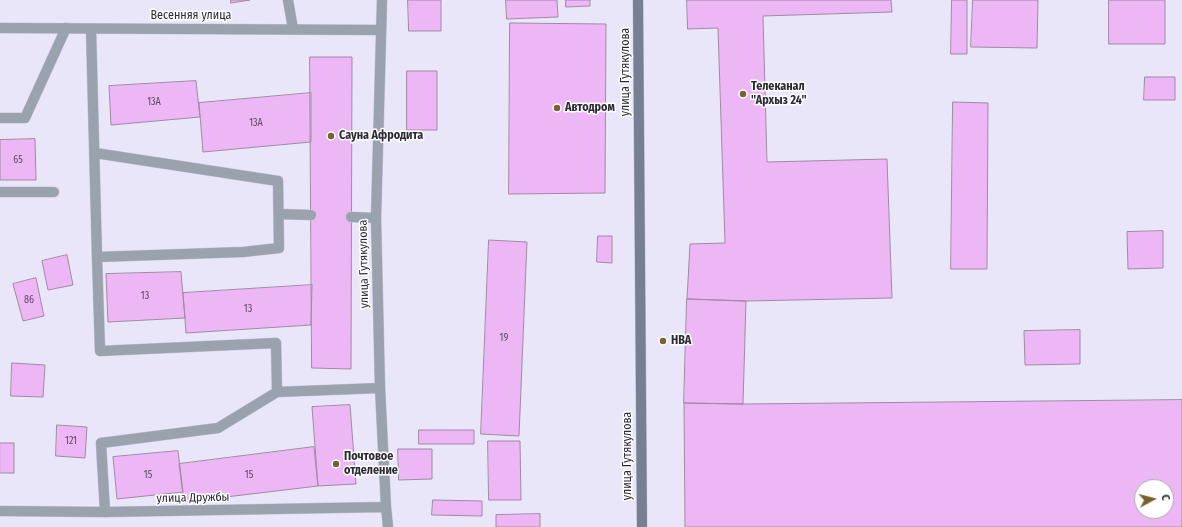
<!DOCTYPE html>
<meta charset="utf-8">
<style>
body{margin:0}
#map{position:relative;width:1182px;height:527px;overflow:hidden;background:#e9e6fa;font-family:"Fira Sans Condensed",sans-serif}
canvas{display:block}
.north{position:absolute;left:1134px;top:479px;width:40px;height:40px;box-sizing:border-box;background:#fff;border:1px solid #abaaaf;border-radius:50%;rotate:83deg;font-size:11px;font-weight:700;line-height:16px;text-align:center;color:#2c2a36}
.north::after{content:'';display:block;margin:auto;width:14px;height:18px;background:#776332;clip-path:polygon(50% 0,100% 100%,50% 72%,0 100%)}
</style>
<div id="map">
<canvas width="1182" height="527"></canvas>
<div class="north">С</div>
</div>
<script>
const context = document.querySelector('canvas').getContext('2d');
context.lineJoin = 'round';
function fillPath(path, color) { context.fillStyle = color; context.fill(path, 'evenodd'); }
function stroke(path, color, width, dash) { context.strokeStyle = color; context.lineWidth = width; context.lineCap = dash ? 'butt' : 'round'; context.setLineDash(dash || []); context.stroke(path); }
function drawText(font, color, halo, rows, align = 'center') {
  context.font = font + ' "Fira Sans Condensed",sans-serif'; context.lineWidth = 3; context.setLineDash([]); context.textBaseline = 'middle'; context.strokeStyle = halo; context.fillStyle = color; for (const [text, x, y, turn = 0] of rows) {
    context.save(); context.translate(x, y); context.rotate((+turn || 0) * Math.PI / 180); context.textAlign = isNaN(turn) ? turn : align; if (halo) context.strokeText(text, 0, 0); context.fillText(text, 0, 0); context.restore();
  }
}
const building = new Path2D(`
 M 231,0 L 250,0 L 231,3 Z
 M 408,0 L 441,0 L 441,31 L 409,31 Z
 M 506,0 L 557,0 L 558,17 L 507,19 Z
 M 566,0 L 590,0 L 590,6 L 566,7 Z
 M 687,0 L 891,0 L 892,12 L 763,16 L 767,162 L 887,159 L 892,298 L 746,301 L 687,299 L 690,244 L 725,243 L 718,28 L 688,29 Z
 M 952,0 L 967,0 L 967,54 L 951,54 Z
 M 973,0 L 1038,0 L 1037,48 L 971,47 Z
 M 1109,0 L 1165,0 L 1165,44 L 1109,44 Z
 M 510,23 L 606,24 L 605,193 L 509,194 Z
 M 310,57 L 352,57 L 351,369 L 312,368 Z
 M 407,71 L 437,71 L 437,130 L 407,130 Z
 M 1145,77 L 1175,77 L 1175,100 L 1144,100 Z
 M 196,81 L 200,117 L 111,125 L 109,86 Z
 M 311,93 L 311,142 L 203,152 L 199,103 Z
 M 953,102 L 988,103 L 987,269 L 951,269 Z
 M 35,139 L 36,180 L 0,180 L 0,140 Z
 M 1163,231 L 1163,268 L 1128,269 L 1127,232 Z
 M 598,236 L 612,236 L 612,263 L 597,262 Z
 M 489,240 L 527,242 L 519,436 L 481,434 Z
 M 67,255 L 73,285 L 48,290 L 42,261 Z
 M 181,272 L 185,318 L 108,322 L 106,274 Z
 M 36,278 L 44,316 L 23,321 L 13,284 Z
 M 312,285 L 311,325 L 186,333 L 183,293 Z
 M 687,299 L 746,301 L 743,404 L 684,403 Z
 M 1080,330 L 1080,364 L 1025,365 L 1024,331 Z
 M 12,363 L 45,365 L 43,397 L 11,396 Z
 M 1182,400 L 1182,527 L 685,527 L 684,403 L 743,404 ZM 1142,487 L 1166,487 L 1166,511 L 1142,511 Z
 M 350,405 L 356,484 L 318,486 L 312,407 Z
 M 57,425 L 87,427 L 85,458 L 56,456 Z
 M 419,430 L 474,430 L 474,444 L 419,444 Z
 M 488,441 L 520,441 L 521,500 L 489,500 Z
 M 0,443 L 14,443 L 14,473 L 0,473 Z
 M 314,447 L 318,486 L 184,502 L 179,464 Z
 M 398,449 L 432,449 L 432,479 L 399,480 Z
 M 178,451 L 183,492 L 117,499 L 113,457 Z
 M 433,500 L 482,501 L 482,516 L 432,515 Z
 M 540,514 L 540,527 L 496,527 L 496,515 Z`);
const lane = new Path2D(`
 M 288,0 L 293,29
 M 91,29 L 97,257 L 100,351 L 276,343 L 277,392
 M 0,118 L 25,118 L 66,28
 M 95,153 L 278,181 L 279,248 L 243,252 L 97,257
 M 279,214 L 311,215
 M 351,217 L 376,218
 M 105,512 L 101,443 L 218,428 L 277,392 L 380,388`);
const street = new Path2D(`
 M 382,0 L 376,218 L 380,388 L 386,507 L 388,527
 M 0,28 L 381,30
 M 0,192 L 54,192
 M 0,511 L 105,512 L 386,507`);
const secondary = new Path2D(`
 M 638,0 L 642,527`);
const markers = [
 [743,94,4,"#776332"],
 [557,108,4,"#776332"],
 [331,136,4,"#776332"],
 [663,341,4,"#776332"],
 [336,464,4,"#776332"]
];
const numberNames = [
 ["13А",154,102],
 ["13А",256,123],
 ["65",18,160],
 ["13",145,296],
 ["86",29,300],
 ["13",248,309],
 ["19",504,338],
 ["121",71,441],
 ["15",148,475],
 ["15",249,475]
];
const streetNames = [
 ["Весенняя улица",191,16],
 ["улица Гутякулова",626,72,-90],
 ["улица Гутякулова",364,264,-91],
 ["улица Гутякулова",628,456,-90],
 ["улица Дружбы",193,498,-1]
];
const poiNames = [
 ["Телеканал",751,87],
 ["\"Архыз 24\"",751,101],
 ["Автодром",565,108],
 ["Сауна Афродита",339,136],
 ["НВА",671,341],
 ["Почтовое",344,457],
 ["отделение",344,471]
];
fillPath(building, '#edb6f4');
stroke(building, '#a08aa3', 1);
stroke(lane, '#c7c4d7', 11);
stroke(street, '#c7c4d7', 11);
stroke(secondary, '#c7c4d7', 11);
stroke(lane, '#9aa2ae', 10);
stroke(street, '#9aa2ae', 10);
stroke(secondary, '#758092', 10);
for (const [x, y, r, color] of markers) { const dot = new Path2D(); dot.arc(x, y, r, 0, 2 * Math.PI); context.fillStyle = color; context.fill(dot); stroke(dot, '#fff', 1.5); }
drawText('10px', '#5c4d66', null, numberNames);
drawText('12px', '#2c2a36', '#fff', streetNames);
drawText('bold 12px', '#2c2a36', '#fff', poiNames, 'left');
</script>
